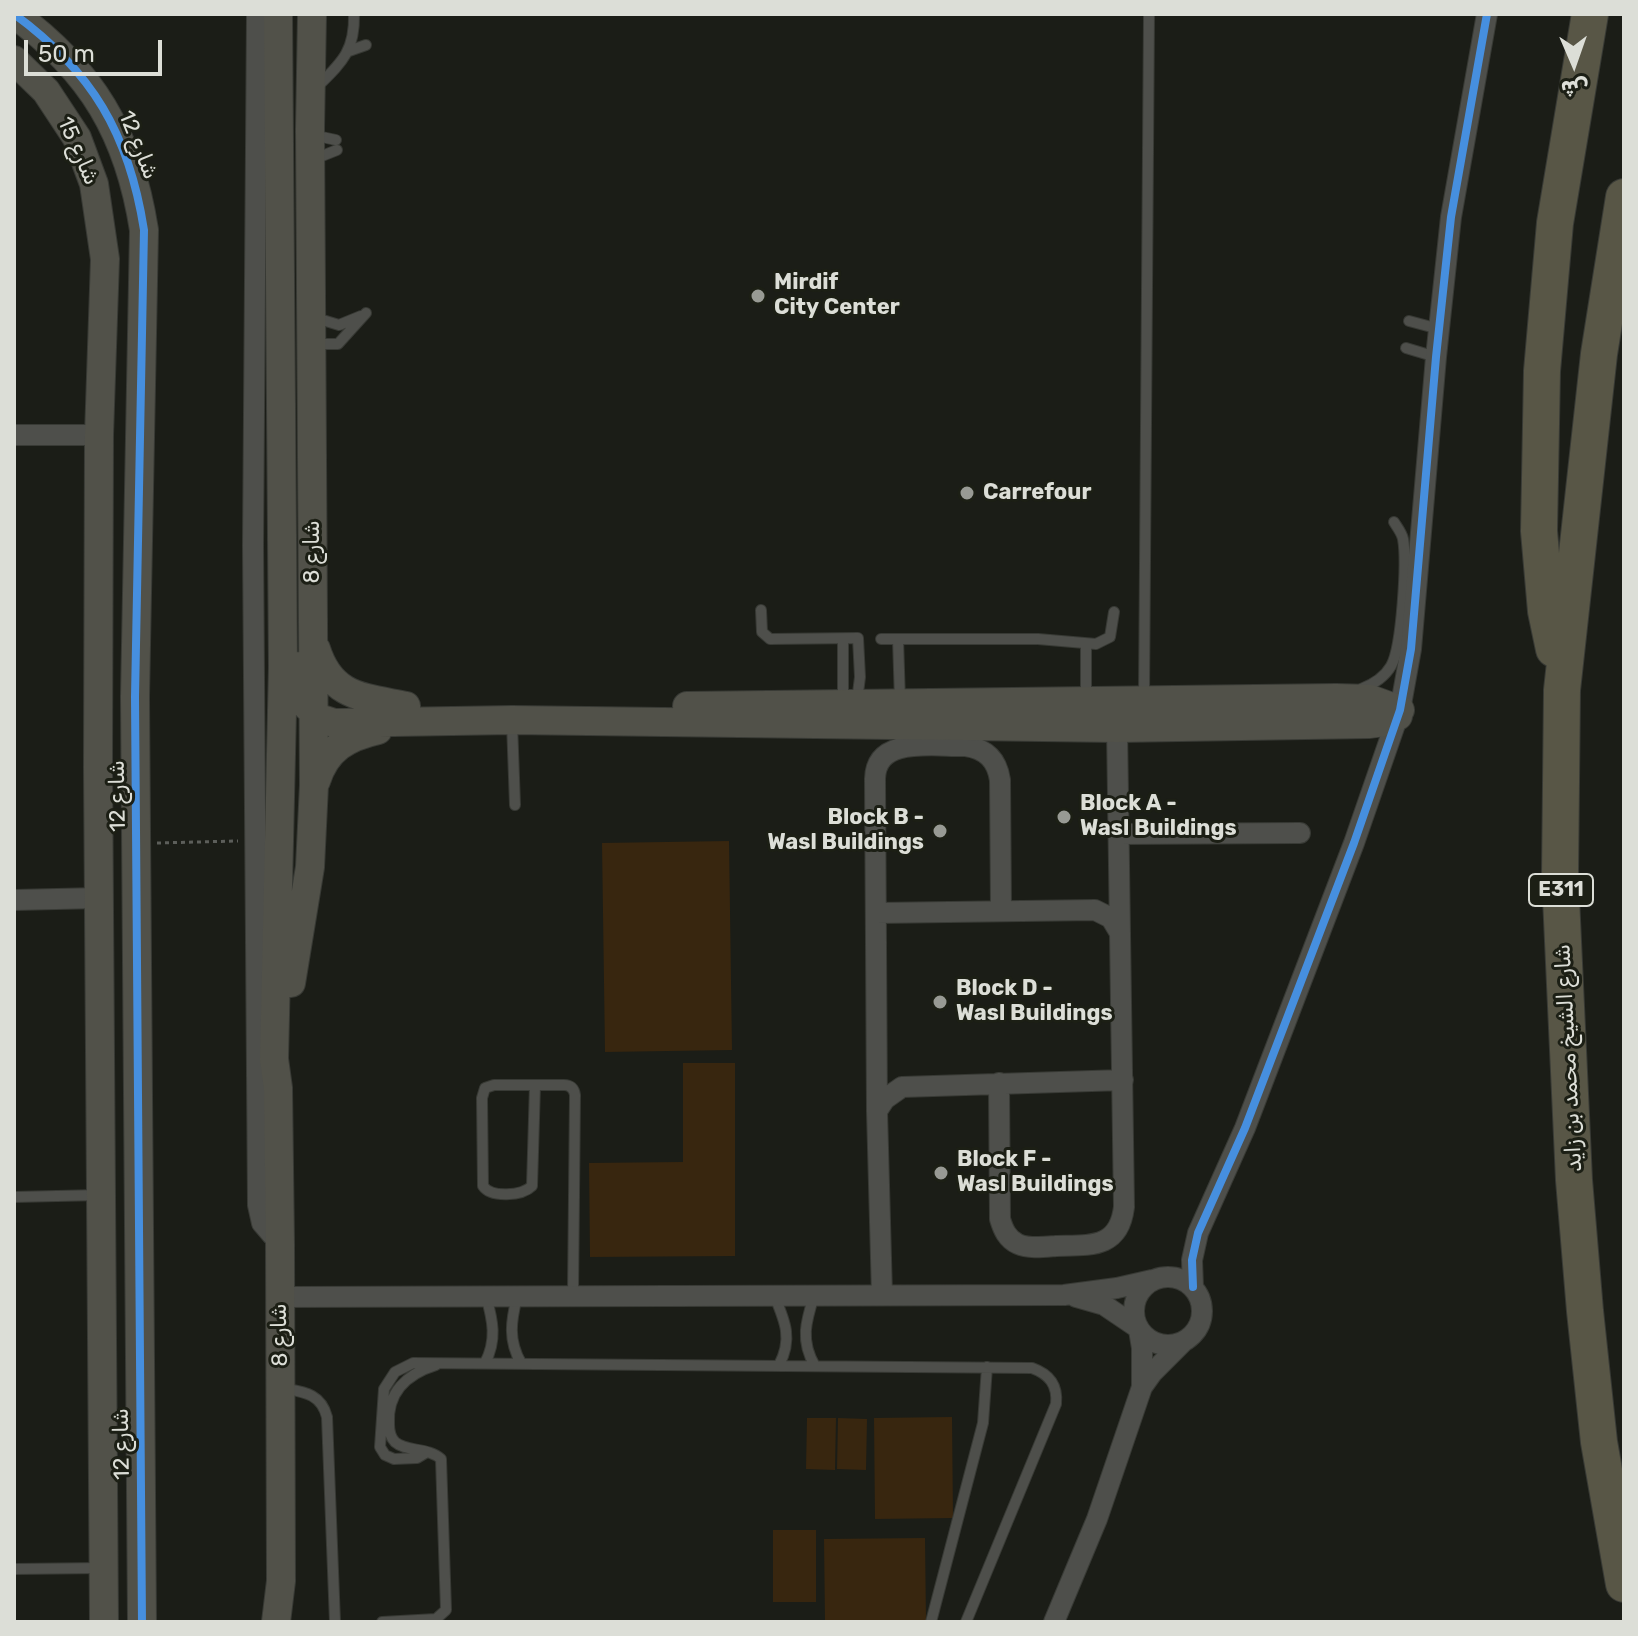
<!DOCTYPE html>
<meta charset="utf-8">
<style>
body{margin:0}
#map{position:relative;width:1638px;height:1636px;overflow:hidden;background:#1b1d17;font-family:Rubik,Cairo,sans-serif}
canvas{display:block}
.frame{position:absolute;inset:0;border:16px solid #dcded7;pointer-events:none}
.north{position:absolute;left:1534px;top:24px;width:80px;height:80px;-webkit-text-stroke:6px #1c1f15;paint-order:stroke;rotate:178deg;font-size:22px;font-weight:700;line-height:32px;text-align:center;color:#dcded7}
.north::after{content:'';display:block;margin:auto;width:28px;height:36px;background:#dcded7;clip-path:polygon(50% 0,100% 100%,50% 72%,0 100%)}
.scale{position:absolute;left:24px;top:40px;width:138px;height:36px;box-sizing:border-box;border:4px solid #dcded7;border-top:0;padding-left:10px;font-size:24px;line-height:28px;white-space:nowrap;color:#dcded7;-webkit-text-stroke:6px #1c1f15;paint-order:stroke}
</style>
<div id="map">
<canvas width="1638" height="1636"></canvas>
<div class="frame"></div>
<div class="north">ش</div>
<div class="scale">50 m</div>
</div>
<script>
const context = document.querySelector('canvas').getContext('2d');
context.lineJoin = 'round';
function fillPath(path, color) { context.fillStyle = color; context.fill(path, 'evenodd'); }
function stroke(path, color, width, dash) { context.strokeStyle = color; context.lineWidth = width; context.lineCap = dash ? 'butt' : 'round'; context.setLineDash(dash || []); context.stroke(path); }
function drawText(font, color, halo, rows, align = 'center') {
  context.font = font + ' Rubik,Cairo,sans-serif'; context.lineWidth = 6; context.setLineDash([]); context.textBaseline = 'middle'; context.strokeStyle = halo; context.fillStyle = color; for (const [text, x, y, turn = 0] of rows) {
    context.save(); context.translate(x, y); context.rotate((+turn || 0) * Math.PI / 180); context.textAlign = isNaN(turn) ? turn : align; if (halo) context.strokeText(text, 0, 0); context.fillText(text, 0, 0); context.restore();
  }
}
const green = new Path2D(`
 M 729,841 L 732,1050 L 605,1052 L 602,843 Z
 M 683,1063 L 735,1063 L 735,1256 L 590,1257 L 589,1163 L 683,1162 Z
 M 952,1417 L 953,1518 L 875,1519 L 874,1418 Z
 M 807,1418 L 836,1418 L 835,1470 L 806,1469 Z
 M 838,1418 L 867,1419 L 866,1470 L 837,1469 Z
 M 773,1530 L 816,1530 L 816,1602 L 773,1602 Z
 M 925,1538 L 926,1621 L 825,1622 L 824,1539 Z`);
const path = new Path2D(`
 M 157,843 L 238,841`);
const lane = new Path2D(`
 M 349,51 L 366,45
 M 316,88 C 341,63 355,52 354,14
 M 313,131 L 322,137 L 336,140
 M 312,160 L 337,150
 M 316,318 L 339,325 L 361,316
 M 1409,321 L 1439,329
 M 314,344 L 338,344 L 366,313
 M 1406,348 L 1436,357
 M 761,610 L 762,632 L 770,639 L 858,638 L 860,677 L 857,701
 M 843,639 L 843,701
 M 881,639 L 1038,639 L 1096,644 L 1110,637 L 1114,612
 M 898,639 L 900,701
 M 1361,689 C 1374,684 1384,678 1391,666 C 1402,647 1407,561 1403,539 C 1402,533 1397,527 1394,522
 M 1086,698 L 1086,644
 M 1144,699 L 1149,14
 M 512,723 L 515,805
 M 535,1085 L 532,1186 C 522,1196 491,1198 483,1186 L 482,1098 L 485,1088 L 494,1085 L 564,1085 C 570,1085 574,1088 575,1095 L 573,1296
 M 14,1197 L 100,1195
 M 774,1295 C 785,1321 793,1339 779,1365
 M 814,1296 C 806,1321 800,1341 815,1366
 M 517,1297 C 511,1321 508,1340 521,1363
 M 485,1363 C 497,1340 493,1321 486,1296
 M 282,1388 C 303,1392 321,1393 327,1417 L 335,1622
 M 427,1452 L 417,1458 L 394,1459 L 385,1455 L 380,1447 L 384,1389 L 395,1372 L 413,1363 L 1032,1368 C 1049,1374 1058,1385 1056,1404 L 966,1622
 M 14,1569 L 102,1568
 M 382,1622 L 436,1619 L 446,1610 L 441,1459 C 428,1447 406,1452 395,1442 C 390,1437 389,1431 389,1424 C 387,1392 407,1374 436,1365
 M 931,1622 L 983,1423 L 987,1367`);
const street = new Path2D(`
 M 257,14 L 253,545 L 258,1205 L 262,1223 L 280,1244
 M 14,435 L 99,435
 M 1118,834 L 1300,833
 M 14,900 L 99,898
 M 876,913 L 1095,910 L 1111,918 L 1120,933
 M 999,1083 L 1000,1219 C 1003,1229 1007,1239 1018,1244 C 1029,1249 1044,1247 1056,1246 C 1090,1245 1119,1249 1124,1207 L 1117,728
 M 877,1111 L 885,1099 L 902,1087 L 1123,1080
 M1134 1311a34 34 0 1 1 68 0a34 34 0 1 1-68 0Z
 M 1193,1287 L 1192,1260 L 1198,1233 L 1245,1128 L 1354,843 L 1400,710 L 1411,649 L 1436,357 L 1451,217 L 1487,14
 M 882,1295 L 877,1111 L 875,779 C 876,735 935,747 966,746 C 986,749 997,760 1000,780 L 1001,911
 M 279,1297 L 1064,1295 L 1117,1288 L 1152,1280
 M 1076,1297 L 1104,1305 L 1138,1328
 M 1142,1387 L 1152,1373 L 1183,1342
 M 1054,1622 L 1097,1519 L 1142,1387 L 1142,1348 L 1139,1330`);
const secondary = new Path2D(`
 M 14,14 C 92,71 129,134 144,230 L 135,697 L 142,1622
 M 14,60 L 46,91 L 77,138 L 94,184 L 105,259 L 99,435 L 98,767 L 104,1622
 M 316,649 C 331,697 362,697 406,706
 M 296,666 L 298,697 L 319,718 L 334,723 L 512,720 L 1117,728 L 1369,724 L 1384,722 L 1398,716
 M 687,706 L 1336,698 L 1370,699 L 1400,710
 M 316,781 C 326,749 347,737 378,730
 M 291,983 L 310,867 L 314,785 L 310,129 L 312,14
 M 276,1622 L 281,1581 L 280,1244 L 278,1088 L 274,1059 L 283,667 L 278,14`);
const highway = new Path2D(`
 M 1624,197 L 1599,354 L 1562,690 L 1560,876 L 1574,1180 L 1585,1311 L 1599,1442 L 1624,1584
 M 1554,649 L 1546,611 L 1539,531 L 1542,371 L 1555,223 L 1590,14`);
const cycleway = new Path2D(`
 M 14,14 C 92,71 129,134 144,230 L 135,697 L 142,1622
 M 1193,1287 L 1192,1260 L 1198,1233 L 1245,1128 L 1354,843 L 1400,710 L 1411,649 L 1436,357 L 1451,217 L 1487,14`);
const markers = [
 [758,296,8,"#989a94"],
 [967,493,8,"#989a94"],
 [1064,817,8,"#989a94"],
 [940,831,8,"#989a94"],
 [940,1002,8,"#989a94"],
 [941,1173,8,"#989a94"]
];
const shields = [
 [1561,890,64]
];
const shieldNames = [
 ["E311",1561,890]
];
const streetNames = [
 ["شارع 12",138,145,68],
 ["شارع 15",78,151,66],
 ["شارع 8",313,552,-90],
 ["شارع 12",118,796,-91],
 ["شارع الشيخ محمد بن زايد",1569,1058,-93],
 ["شارع 8",280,1335,-91],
 ["شارع 12",122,1444,-91]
];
const poiNames = [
 ["Mirdif",774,283],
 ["City Center",774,308],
 ["Carrefour",983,493],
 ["Block A -",1080,804],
 ["Wasl Buildings",1080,829],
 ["Block B -",924,818,"right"],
 ["Wasl Buildings",924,843,"right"],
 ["Block D -",956,989],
 ["Wasl Buildings",956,1014],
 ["Block F -",957,1160],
 ["Wasl Buildings",957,1185]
];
fillPath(green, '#38260f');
stroke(lane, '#383a35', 12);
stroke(street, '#383a35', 22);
stroke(secondary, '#383a35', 30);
stroke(highway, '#383a35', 38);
stroke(path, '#5c5e5a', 3, [4, 4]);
stroke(lane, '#4e4f4b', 10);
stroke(street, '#4e4f4b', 20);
stroke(secondary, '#515149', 28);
stroke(highway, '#585646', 36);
stroke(cycleway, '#468fdf', 8);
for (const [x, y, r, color] of markers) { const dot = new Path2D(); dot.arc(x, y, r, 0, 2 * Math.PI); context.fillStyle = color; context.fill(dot); stroke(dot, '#1c1f15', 3); }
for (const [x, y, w] of shields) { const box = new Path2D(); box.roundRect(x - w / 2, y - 16, w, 32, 6); context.fillStyle = '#1c1f15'; context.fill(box); stroke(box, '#dcded7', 2); }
drawText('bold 20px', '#dcded7', null, shieldNames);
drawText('22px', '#dcded7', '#1c1f15', streetNames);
drawText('bold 22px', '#dcded7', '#1c1f15', poiNames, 'left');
</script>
